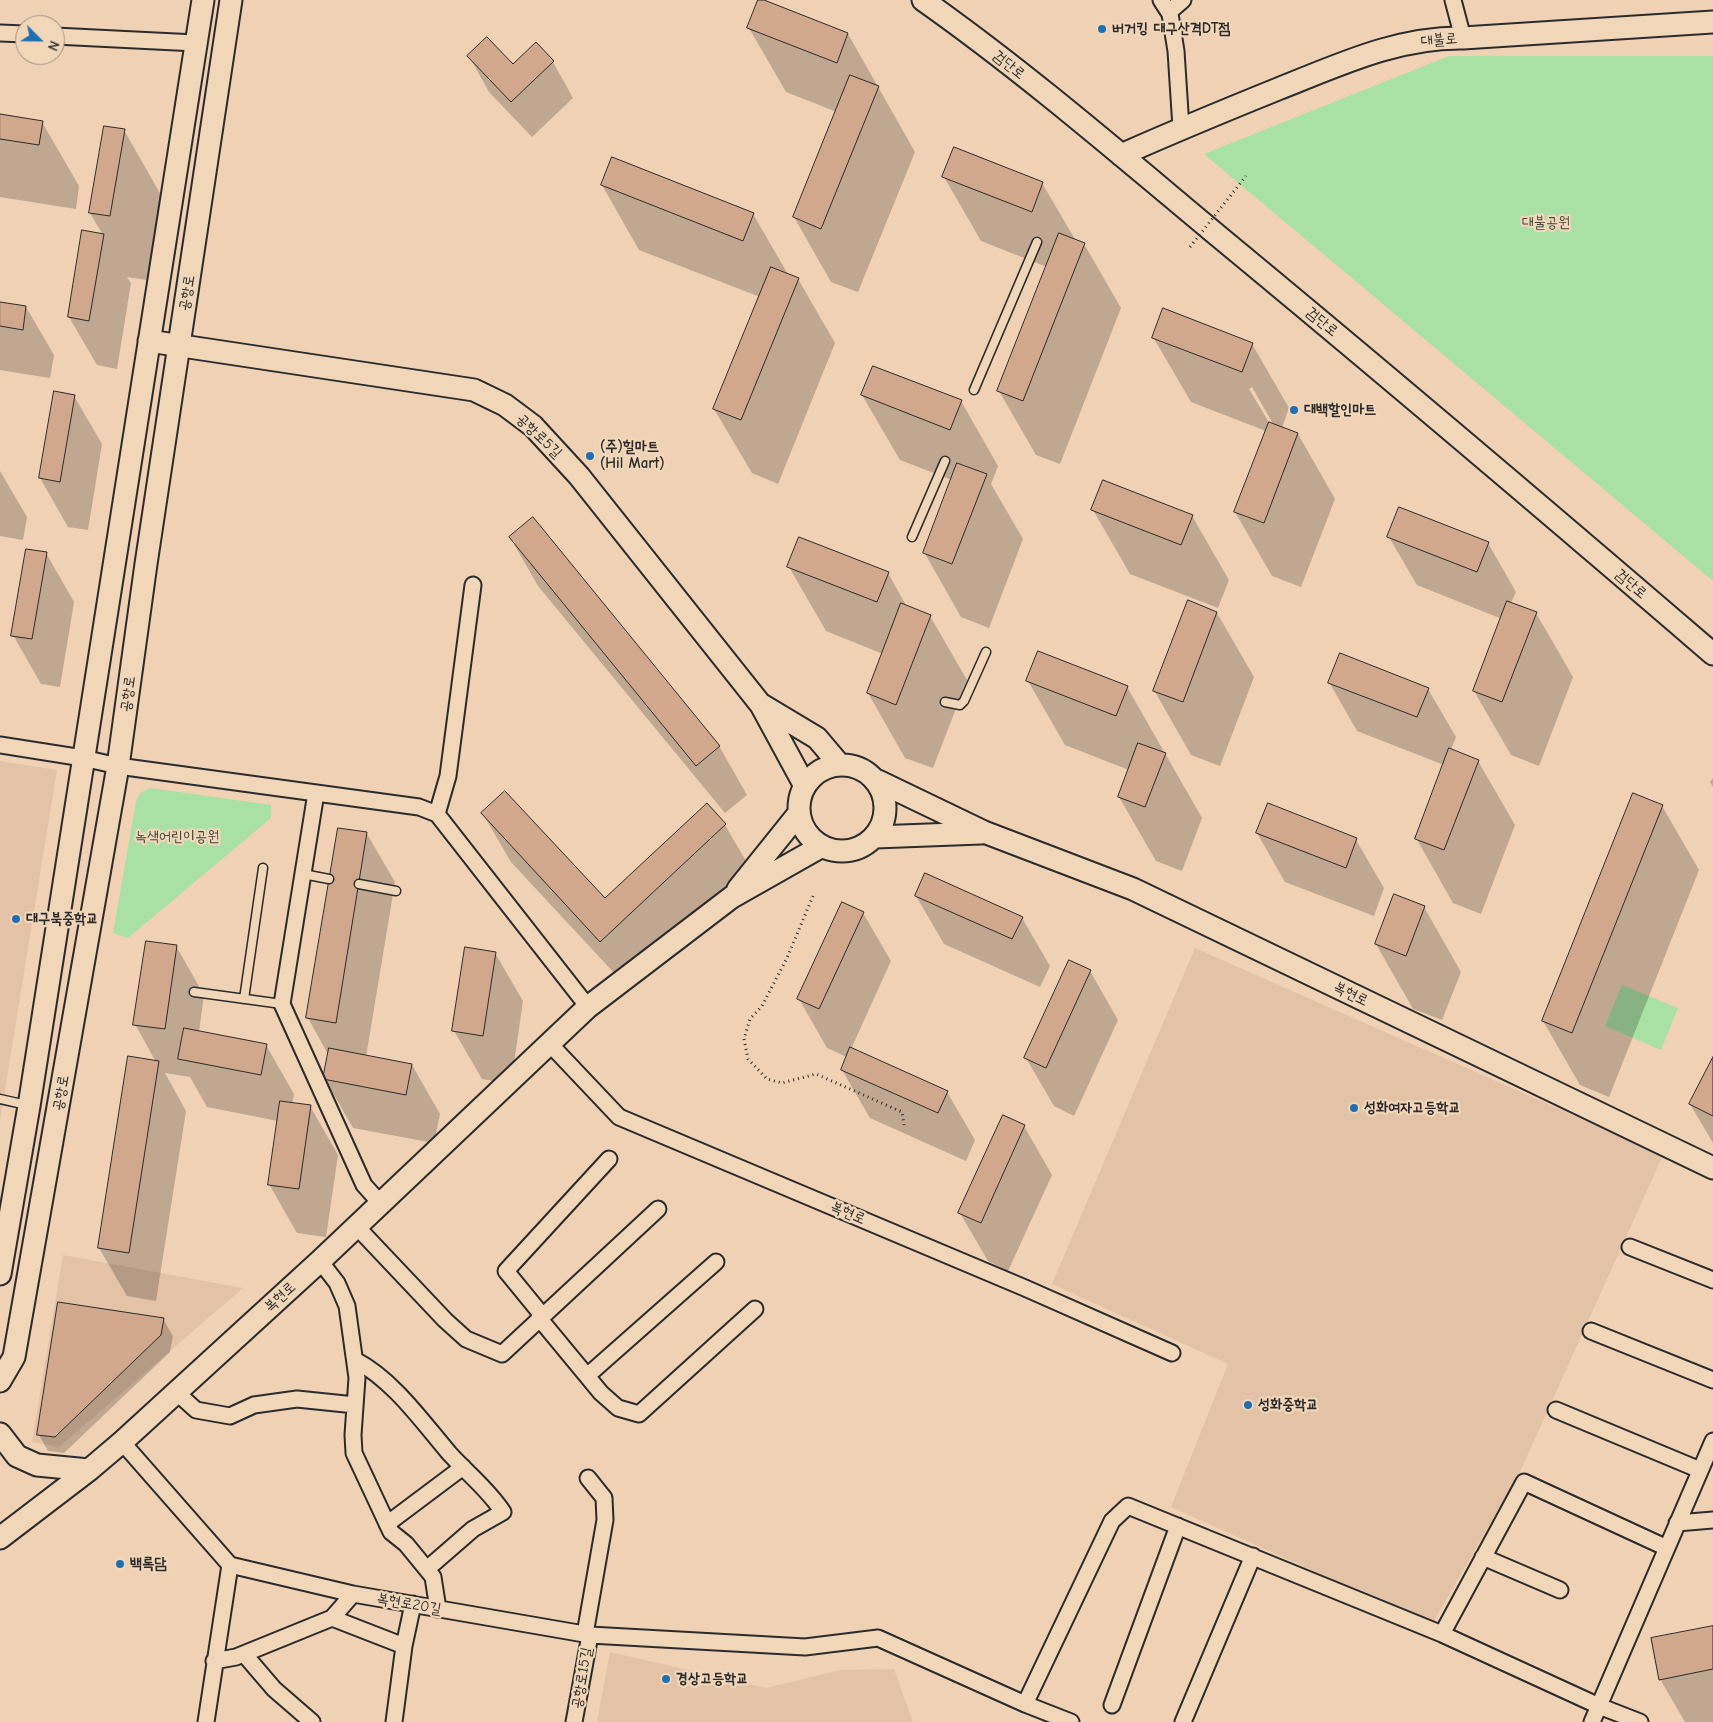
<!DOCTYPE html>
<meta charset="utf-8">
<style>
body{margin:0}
#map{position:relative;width:1713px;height:1722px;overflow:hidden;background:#f0d1b3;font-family:"Comic Neue",sans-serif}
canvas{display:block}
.north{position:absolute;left:15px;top:15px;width:50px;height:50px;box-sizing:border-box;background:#f1d6b8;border:1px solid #a29280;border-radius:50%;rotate:113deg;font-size:14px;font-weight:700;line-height:20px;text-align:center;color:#2b2b2b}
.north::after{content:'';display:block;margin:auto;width:18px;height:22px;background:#1f6fb2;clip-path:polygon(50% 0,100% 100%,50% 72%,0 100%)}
</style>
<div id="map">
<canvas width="1713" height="1722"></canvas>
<div class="north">N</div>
</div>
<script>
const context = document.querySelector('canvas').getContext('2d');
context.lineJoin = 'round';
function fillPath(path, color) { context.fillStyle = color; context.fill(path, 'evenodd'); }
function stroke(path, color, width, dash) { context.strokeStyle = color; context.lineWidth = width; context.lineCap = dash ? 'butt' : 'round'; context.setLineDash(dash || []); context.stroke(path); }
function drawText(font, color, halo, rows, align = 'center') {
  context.font = font + ' "Comic Neue","Poor Story",sans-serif'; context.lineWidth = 4.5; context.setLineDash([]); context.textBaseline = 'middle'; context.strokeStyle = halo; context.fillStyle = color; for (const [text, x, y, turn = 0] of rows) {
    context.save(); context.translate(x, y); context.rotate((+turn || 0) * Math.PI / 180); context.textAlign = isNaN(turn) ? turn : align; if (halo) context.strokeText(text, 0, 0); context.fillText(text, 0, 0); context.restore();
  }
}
const built = new Path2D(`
 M 0,761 L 57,770 L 0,1120 Z
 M 1195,948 L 1663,1155 L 1519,1474 L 1432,1624 L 1171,1507 L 1228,1364 L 1052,1284 Z
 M 63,1255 L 243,1288 L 59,1447 L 32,1442 Z
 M 610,1652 L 766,1688 L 840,1670 L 894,1669 L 913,1722 L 597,1722 Z`);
const green = new Path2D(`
 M 1449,56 L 1713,56 L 1713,581 L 1204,154 Z
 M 150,788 L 271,805 L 271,818 L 128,938 L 113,933 L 136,802 L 140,793 Z
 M 1622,985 L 1678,1008 L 1661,1050 L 1605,1026 Z`);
const shadow = new Path2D(`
 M 760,0 L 848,34 L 915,152 L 858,292 L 831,282 L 794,217 L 837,112 L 786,92 L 749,28 Z
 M 469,56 L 513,66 L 553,62 L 573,98 L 532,137 L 489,92 Z
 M 0,116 L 42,122 L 79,186 L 76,209 L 0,197 Z
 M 124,130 L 161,195 L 147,280 L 127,277 L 131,283 L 117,369 L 97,365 L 69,317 L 103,235 L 90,213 Z
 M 944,177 L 1042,183 L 1076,241 L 1084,244 L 1121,308 L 1060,464 L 1036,455 L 999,391 L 1047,267 L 981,241 Z
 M 602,185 L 753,214 L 789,276 L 798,279 L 835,343 L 778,484 L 752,473 L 714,409 L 760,297 L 639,250 Z
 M 0,303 L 26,307 L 54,355 L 50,378 L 0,370 Z
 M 1153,337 L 1252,344 L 1289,408 L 1282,428 L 1298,434 L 1335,499 L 1301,587 L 1272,576 L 1235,512 L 1266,431 L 1191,402 ZM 1252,387 L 1273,424 L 1270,424 L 1249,389 Z
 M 862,395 L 961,401 L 998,466 L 991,484 L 1023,539 L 989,628 L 961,617 L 924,552 L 952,480 L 900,460 Z
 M 74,396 L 102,444 L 88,530 L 68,527 L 40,478 Z
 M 0,471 L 27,517 L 23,540 L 0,536 Z
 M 1093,510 L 1192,516 L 1229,580 L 1218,608 L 1130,574 Z
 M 510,537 L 719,746 L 747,795 L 725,813 L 538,586 Z
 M 1389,537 L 1488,543 L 1516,592 L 1511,603 L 1536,613 L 1573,677 L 1539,766 L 1511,755 L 1474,691 L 1502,619 L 1417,585 Z
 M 46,553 L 74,602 L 60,687 L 41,684 L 13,635 Z
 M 789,567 L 888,573 L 907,607 L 930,616 L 967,680 L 933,768 L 905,758 L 868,693 L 883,654 L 826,631 Z
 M 1217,613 L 1254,677 L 1220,766 L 1191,755 L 1154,690 Z
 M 1028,681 L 1127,687 L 1202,818 L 1182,871 L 1156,861 L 1119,797 L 1129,770 L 1065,745 Z
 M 1329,682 L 1428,689 L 1456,737 L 1451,750 L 1478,761 L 1515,825 L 1481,914 L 1453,903 L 1416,838 L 1444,765 L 1357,731 Z
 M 1713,778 L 1713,787 L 1710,782 Z
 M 1268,805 L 1356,840 L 1384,888 L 1374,916 L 1285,882 L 1257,833 Z
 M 1662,806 L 1699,870 L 1609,1097 L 1580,1085 L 1543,1021 Z
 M 483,814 L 605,900 L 725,825 L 753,873 L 629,989 L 511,862 Z
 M 367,834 L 395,882 L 366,1057 L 412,1065 L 440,1114 L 434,1143 L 353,1128 L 325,1079 L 329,1056 L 308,1018 Z
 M 916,896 L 1022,918 L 1050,966 L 1040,987 L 944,944 Z
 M 1424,907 L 1461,972 L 1442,1020 L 1413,1009 L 1376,944 Z
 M 863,913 L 891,961 L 851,1049 L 947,1092 L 975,1140 L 966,1161 L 870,1118 L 842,1070 L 847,1057 L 827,1048 L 799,999 Z
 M 176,946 L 204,995 L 199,1032 L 266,1045 L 294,1094 L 292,1104 L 310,1106 L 338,1155 L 326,1237 L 297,1233 L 269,1184 L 278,1121 L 207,1107 L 190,1077 L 165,1073 L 186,1111 L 156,1301 L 127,1296 L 99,1248 L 156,1062 L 135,1024 Z
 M 495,953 L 523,1001 L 511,1084 L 482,1079 L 454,1031 Z
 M 1090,971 L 1118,1020 L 1074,1116 L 1054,1106 L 1026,1058 Z
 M 1713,1060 L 1713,1143 L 1690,1104 Z
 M 1024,1126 L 1052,1175 L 1008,1271 L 988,1261 L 960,1213 Z
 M 163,1319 L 173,1336 L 170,1352 L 64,1453 L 48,1451 L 39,1435 Z
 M 1713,1628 L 1713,1722 L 1685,1722 L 1660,1679 Z`);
const building = new Path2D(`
 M 758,0 L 764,0 L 848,33 L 837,63 L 747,28 Z
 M 487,37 L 513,64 L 536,42 L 554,61 L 511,102 L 467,56 Z
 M 850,75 L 879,86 L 821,229 L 793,217 Z
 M 0,114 L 43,121 L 39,145 L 0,139 Z
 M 104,126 L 125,129 L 110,216 L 89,213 Z
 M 954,147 L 1043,182 L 1032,212 L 942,177 Z
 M 612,157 L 754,213 L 743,241 L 601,185 Z
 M 82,230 L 104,234 L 89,321 L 68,317 Z
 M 1059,233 L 1085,243 L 1023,401 L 997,391 Z
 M 771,267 L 799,278 L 741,420 L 713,409 Z
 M 0,302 L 26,306 L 23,330 L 0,326 Z
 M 1163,308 L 1253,343 L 1242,372 L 1152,338 Z
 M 873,366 L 962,400 L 950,430 L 861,395 Z
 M 54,391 L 75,395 L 60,482 L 39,478 Z
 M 1269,422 L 1298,433 L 1264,523 L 1234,512 Z
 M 957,463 L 987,474 L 952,564 L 923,553 Z
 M 1103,480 L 1193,515 L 1181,545 L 1091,510 Z
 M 1399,507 L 1489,542 L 1477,572 L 1387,537 Z
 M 533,517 L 720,746 L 696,766 L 509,537 Z
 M 799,537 L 889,572 L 877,602 L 787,567 Z
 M 26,549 L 47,552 L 32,639 L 11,636 Z
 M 1188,600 L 1217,612 L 1183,702 L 1153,691 Z
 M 1507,601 L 1537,612 L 1502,702 L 1473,691 Z
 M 901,603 L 931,615 L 896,705 L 867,693 Z
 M 1038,651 L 1128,686 L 1116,716 L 1026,681 Z
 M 1340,653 L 1429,688 L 1417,717 L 1328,683 Z
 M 1138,743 L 1166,753 L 1145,807 L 1118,797 Z
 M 1449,748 L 1479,760 L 1444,850 L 1415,839 Z
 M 505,791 L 605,898 L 707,803 L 726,824 L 600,942 L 481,813 Z
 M 1633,793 L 1663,805 L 1572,1033 L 1542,1021 Z
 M 1268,803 L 1357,838 L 1346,868 L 1256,833 Z
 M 338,828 L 367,832 L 336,1023 L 306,1018 Z
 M 925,873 L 1023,917 L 1012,939 L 915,896 Z
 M 1394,894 L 1425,906 L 1406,956 L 1375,944 Z
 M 842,902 L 864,912 L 819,1009 L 797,999 Z
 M 146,941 L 177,945 L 165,1029 L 133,1025 Z
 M 465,947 L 496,952 L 483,1036 L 452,1031 Z
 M 1069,960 L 1091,970 L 1046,1068 L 1024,1058 Z
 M 184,1028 L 267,1044 L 261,1075 L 178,1059 Z
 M 850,1047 L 948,1091 L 938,1113 L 841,1070 Z
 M 329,1048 L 412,1064 L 406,1095 L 323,1079 Z
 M 128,1056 L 159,1061 L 129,1253 L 98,1248 Z
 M 1713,1057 L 1713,1116 L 1689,1104 Z
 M 280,1101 L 311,1105 L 299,1189 L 268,1185 Z
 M 1003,1115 L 1025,1125 L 981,1223 L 958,1213 Z
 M 58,1302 L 164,1318 L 161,1335 L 55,1437 L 37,1435 Z
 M 1713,1626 L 1713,1669 L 1659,1680 L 1651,1638 Z`);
const path = new Path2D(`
 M 813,896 L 787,958 L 762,1006 L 750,1019 L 744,1039 L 748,1059 L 767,1079 L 782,1083 L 816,1074 L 902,1112 L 904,1125`);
const lane = new Path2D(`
 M 974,390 L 1037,242
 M 912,537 L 945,461
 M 945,702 L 960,705 L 964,701 L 986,652
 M 303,874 L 329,879
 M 359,884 L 396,891
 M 194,992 L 282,1004
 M 244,999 L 263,868
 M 0,1099 L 27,1105`);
const street = new Path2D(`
 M 1161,0 L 1170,14 L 1176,51 L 1181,128
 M 1453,0 L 1463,38
 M 1169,12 L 1183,0
 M 0,33 L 25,34
 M 55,36 L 196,43
 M 0,745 L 83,758 L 118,766 L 419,807 L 437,814 L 588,1007
 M 316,793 L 282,1004 L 364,1185 L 381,1204
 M 437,814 L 448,776 L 473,585
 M 548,1042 L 619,1117 L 1025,1288 L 1172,1353
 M 357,1227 L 445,1320 L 466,1339 L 502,1354 L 658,1209
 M 1630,1247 L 1713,1280
 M 320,1261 L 337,1283 L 347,1306 L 357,1378 L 353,1435 L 354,1453 L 391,1532 L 406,1544 L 433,1577 L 438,1609
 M 542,1315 L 506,1271 L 609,1159
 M 539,1318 L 601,1393 L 618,1408 L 639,1414 L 755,1309
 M 1591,1331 L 1713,1380
 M 355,1360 C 393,1380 421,1420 449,1453 C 467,1473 488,1489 503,1512 L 473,1529 L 427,1569
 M 587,1376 L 716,1262
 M 175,1391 L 196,1410 L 230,1416 L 254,1405 L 297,1399 L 355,1405
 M 1556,1410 L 1700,1470
 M 122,1442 L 230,1565 L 353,1594 L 590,1635 L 805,1647 L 878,1638 L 1025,1704 L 1112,1521 L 1128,1506 L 1442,1634 L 1599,1706 L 1640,1722
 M 1677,1523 L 1713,1520
 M 387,1524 L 463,1467
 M 1483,1557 L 1560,1590
 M 332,1618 L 404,1646 L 413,1604
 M 585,1634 L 605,1520 L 604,1498 L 588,1478
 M 1442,1634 L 1524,1482 L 1667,1548
 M 244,1654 L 274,1689 L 312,1722
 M 214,1661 L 236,1657 L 332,1618 L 353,1594
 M 1025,1704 L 1071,1722
 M 1112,1705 L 1178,1526
 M 206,1722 L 230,1565
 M 394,1722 L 404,1646
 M 574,1722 L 590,1635
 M 1183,1722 L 1253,1556
 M 1592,1722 L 1713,1441`);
const secondary = new Path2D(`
 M 923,0 C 1025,72 1121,155 1217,235 C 1384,373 1549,513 1713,654
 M 1121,155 C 1173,132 1226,110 1278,89 C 1339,65 1397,37 1463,38 L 1713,22
 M 149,341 L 474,390 L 505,405 L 533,426 L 579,476 L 761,705 L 805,786
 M 762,705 L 817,738 L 839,764
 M799 808a43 43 0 1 1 86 0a43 43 0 1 1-86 0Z
 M 878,781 L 984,832 L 1133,889 L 1713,1168
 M 875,837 L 981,833
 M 738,889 L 799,813
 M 0,1274 L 29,1106 L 203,0
 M 0,1381 L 14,1357 L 118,766 L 146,564 L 231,0
 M 0,1434 L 17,1456 L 37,1465 L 89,1470
 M 0,1538 L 89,1470 L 122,1442 L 320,1261 L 588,1007 L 732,897 L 822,846`);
const pathBridge = new Path2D(`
 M 1190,247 L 1246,176`);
const markers = [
 [1102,29,5,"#1f6fb2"],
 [1294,410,5,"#1f6fb2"],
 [590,456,5,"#1f6fb2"],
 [16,919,5,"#1f6fb2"],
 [1354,1108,5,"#1f6fb2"],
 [1248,1405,5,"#1f6fb2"],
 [120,1564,5,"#1f6fb2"],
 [666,1679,5,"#1f6fb2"]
];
const poiNames = [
 ["버거킹 대구산격DT점",1112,29],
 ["대백할인마트",1304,410],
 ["(주)힐마트",600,447],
 ["(Hil Mart)",600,464],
 ["대구북중학교",26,919],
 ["성화여자고등학교",1364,1108],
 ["성화중학교",1258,1405],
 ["백록담",130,1564],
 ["경상고등학교",676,1679]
];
const streetNames = [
 ["대불로",1439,40,-5],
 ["검단로",1009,65,39],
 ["공항로",187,293,-81],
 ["검단로",1322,322,40],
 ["공항로5길",539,436,44],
 ["검단로",1631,584,41],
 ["공항로",128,694,-82],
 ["복현로",1351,994,26],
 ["공항로",61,1093,-80],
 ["복현로",848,1213,23],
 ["복현로",280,1297,-42],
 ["복현로20길",409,1604,10],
 ["공항로15길",582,1678,-80]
];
const parkNames = [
 ["대불공원",1546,223],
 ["녹색어린이공원",177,837]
];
fillPath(built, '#e3c2a6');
fillPath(green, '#a9e0a4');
fillPath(shadow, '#0003');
fillPath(building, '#d2a88d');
stroke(building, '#2b2b2b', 1);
stroke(lane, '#2b2b2b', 11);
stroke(street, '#2b2b2b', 19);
stroke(secondary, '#2b2b2b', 25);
stroke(path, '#2b2b2b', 3, [1, 4]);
stroke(lane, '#f1d6b8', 8);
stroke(street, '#f1d6b8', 15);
stroke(secondary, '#f1d6b8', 21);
stroke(pathBridge, '#2b2b2b', 3, [1, 4]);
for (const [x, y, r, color] of markers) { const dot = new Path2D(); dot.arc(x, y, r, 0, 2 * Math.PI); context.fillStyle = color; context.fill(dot); stroke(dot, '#f1d6b8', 2); }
drawText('bold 15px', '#2b2b2b', '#f1d6b8', poiNames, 'left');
drawText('15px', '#2b2b2b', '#f1d6b8', streetNames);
drawText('15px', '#3e463d', '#f1d6b8', parkNames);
</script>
